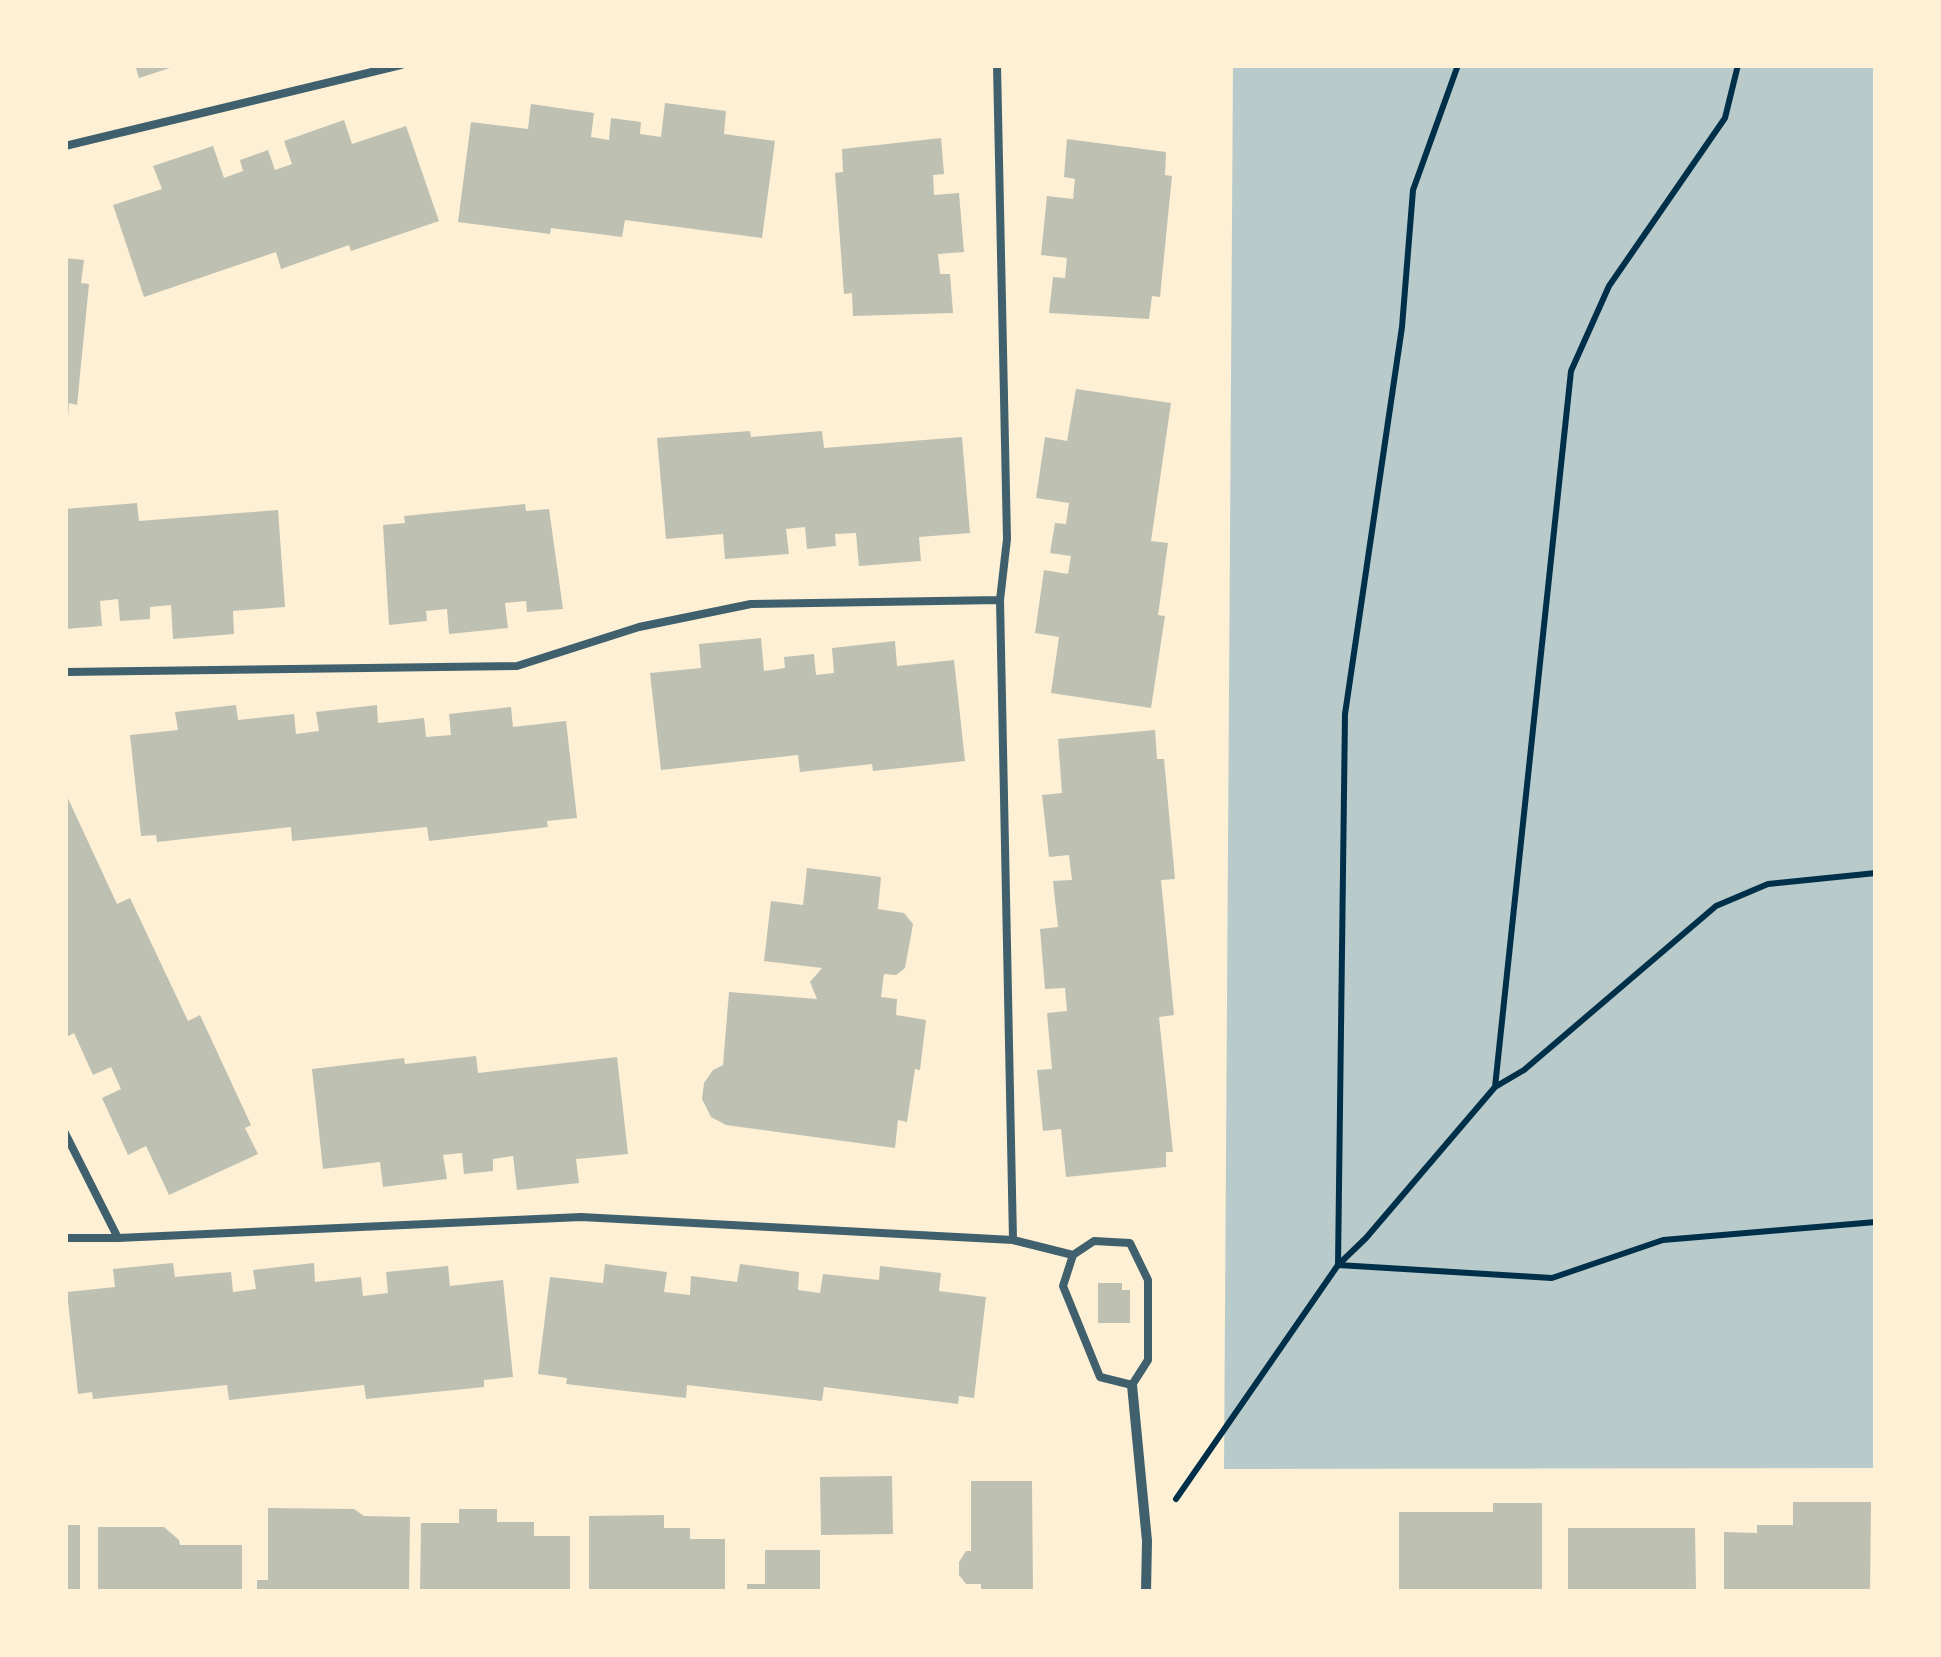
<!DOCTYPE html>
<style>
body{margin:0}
#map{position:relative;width:1941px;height:1657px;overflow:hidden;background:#fdf0d5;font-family:"Sofia Sans Condensed",sans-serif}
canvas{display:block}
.frame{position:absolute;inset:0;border:68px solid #fdf0d5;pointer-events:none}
</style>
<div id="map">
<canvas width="1941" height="1657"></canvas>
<div class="frame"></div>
</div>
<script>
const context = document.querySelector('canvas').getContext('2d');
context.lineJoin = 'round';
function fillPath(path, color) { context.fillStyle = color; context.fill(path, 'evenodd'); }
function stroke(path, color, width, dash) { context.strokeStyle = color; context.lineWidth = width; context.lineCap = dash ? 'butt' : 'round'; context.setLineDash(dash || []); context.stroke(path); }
const green = new Path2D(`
 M 1233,65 L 1876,65 L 1876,1468 L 1224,1469 Z`);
const building = new Path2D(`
 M 135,65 L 176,65 L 176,66 L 139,78 Z
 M 665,103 L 726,111 L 724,134 L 775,141 L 762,238 L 625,220 L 622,237 L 551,228 L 550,234 L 458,222 L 471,122 L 528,129 L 531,104 L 594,113 L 591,137 L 609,140 L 611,118 L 641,122 L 640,134 L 661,137 Z
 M 344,120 L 352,144 L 406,126 L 439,221 L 351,251 L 349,245 L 281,269 L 276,252 L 144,297 L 113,205 L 162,189 L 153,166 L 213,146 L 224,178 L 243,171 L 240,160 L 268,150 L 275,170 L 292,164 L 284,141 Z
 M 941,138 L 944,174 L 933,175 L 934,195 L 959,193 L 964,252 L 938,254 L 940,274 L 950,274 L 953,313 L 853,316 L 852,293 L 844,294 L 835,173 L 843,172 L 842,149 Z
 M 1067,139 L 1166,152 L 1165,175 L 1172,176 L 1160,297 L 1152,296 L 1149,319 L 1049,313 L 1053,277 L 1065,278 L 1067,258 L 1041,255 L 1047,196 L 1073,199 L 1075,179 L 1064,177 Z
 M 65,258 L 84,260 L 81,283 L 89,284 L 77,405 L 69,403 L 68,417 L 65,417 Z
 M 1076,389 L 1171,403 L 1151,541 L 1168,543 L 1158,615 L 1165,616 L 1151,708 L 1051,693 L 1059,637 L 1035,633 L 1044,570 L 1068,574 L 1071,556 L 1050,553 L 1055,523 L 1066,524 L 1069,503 L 1036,498 L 1045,437 L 1067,441 Z
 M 750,431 L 751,437 L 822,431 L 824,448 L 962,437 L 970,533 L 919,537 L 921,561 L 859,566 L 856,533 L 835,534 L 836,546 L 807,549 L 805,527 L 786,529 L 789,554 L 725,559 L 723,534 L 666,539 L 657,438 Z
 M 137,503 L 139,521 L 278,510 L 285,607 L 233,611 L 234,634 L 173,639 L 171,605 L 150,607 L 150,619 L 120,621 L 118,599 L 100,601 L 102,626 L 65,629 L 65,509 Z
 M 525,504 L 526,511 L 549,509 L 563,609 L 527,612 L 526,601 L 505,603 L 508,628 L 449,634 L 447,609 L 426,611 L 427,621 L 389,625 L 383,525 L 405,523 L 404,516 Z
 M 761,638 L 764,671 L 785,668 L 784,657 L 814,654 L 816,675 L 834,673 L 832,648 L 895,641 L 897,666 L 954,660 L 965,761 L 873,771 L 872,764 L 800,772 L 798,755 L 661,770 L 650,673 L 701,668 L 699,644 Z
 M 236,705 L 238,720 L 294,714 L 296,734 L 319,731 L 316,712 L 377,705 L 378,723 L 424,718 L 426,737 L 451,735 L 449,714 L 511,707 L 513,727 L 566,721 L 577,818 L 547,821 L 548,827 L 429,841 L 427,827 L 292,841 L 291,827 L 157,842 L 156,835 L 141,836 L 130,735 L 178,730 L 175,712 Z
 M 1155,730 L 1157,759 L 1164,759 L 1175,879 L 1161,880 L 1174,1015 L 1159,1017 L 1173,1152 L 1166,1152 L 1166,1167 L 1066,1177 L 1061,1129 L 1043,1131 L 1037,1070 L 1052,1069 L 1047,1013 L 1067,1011 L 1065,988 L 1045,989 L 1040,929 L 1058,927 L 1053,881 L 1072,880 L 1069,855 L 1049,857 L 1042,795 L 1062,793 L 1058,739 Z
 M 65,792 L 117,904 L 130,898 L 188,1021 L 200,1015 L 251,1125 L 245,1128 L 258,1154 L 169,1195 L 146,1146 L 128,1155 L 102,1098 L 121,1089 L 111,1067 L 93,1075 L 74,1033 L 65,1038 Z
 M 807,868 L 881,877 L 878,909 L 904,913 L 913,924 L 905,968 L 896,975 L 884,974 L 881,997 L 897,999 L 896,1015 L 926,1020 L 920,1070 L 915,1069 L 907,1122 L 898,1120 L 895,1148 L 726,1125 L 711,1117 L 702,1099 L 704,1083 L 713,1070 L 723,1065 L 729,992 L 817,999 L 810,982 L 822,968 L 764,961 L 771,901 L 803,905 Z
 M 476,1056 L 478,1073 L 617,1057 L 628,1154 L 576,1159 L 579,1183 L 517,1190 L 513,1156 L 493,1159 L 493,1171 L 464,1174 L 462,1153 L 443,1155 L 447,1179 L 383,1187 L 380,1162 L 323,1169 L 312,1069 L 404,1058 L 405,1064 Z
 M 173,1263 L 175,1277 L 231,1272 L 233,1292 L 256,1289 L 253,1270 L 314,1263 L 315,1282 L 361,1277 L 363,1296 L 388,1293 L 386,1272 L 448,1266 L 450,1286 L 503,1280 L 513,1377 L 484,1380 L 484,1387 L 366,1399 L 364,1385 L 229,1400 L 227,1385 L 93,1399 L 92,1392 L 78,1394 L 67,1292 L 115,1287 L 113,1269 Z
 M 605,1264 L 667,1272 L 664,1292 L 690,1295 L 691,1276 L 737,1282 L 740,1264 L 799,1272 L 798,1290 L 820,1293 L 823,1274 L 879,1280 L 880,1266 L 941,1273 L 939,1291 L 986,1297 L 974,1398 L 959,1396 L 958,1404 L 824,1387 L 822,1401 L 687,1385 L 686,1398 L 566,1384 L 567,1378 L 538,1374 L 550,1277 L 603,1283 Z
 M 1098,1283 L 1122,1283 L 1122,1290 L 1130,1290 L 1130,1323 L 1098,1323 Z
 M 892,1476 L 893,1534 L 821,1535 L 820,1477 Z
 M 971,1481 L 1032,1481 L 1033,1592 L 981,1592 L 981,1584 L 966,1584 L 959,1575 L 959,1562 L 966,1551 L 971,1551 Z
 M 1793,1502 L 1871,1502 L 1870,1592 L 1724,1592 L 1724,1532 L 1757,1533 L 1757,1525 L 1793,1525 Z
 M 1493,1503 L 1542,1503 L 1542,1592 L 1399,1592 L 1399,1512 L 1493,1512 Z
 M 268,1508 L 354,1509 L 364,1516 L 410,1517 L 409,1592 L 257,1592 L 257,1580 L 268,1580 Z
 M 459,1509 L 497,1509 L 497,1522 L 534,1522 L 534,1536 L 570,1536 L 570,1592 L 420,1592 L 421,1523 L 459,1523 Z
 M 664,1515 L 664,1528 L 690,1528 L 690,1539 L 725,1539 L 725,1592 L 589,1592 L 589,1516 Z
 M 65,1525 L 80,1525 L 80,1592 L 65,1592 Z
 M 98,1527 L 164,1527 L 179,1540 L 180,1545 L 242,1545 L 242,1592 L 98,1592 Z
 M 1568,1528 L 1695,1528 L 1696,1592 L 1568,1592 Z
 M 765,1550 L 820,1550 L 820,1592 L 747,1592 L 747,1584 L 765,1584 Z`);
const path = new Path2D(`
 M 1458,65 L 1413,190 L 1402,327 L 1345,714 L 1338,1265 L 1552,1278 L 1663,1240 L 1876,1222
 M 1495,1087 L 1524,1070 L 1716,906 L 1768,884 L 1876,873
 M 1176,1499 L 1338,1265 L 1366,1238 L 1495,1087 L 1571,371 L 1609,286 L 1725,118 L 1738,65`);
const service = new Path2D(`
 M 997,65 L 1007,539 L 1000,600 L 1013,1240
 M 65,146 L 401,65
 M 65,672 L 517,666 L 639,627 L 751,604 L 1000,600
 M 65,1133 L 118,1238 L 581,1217 L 1013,1240 L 1073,1255
 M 65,1238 L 118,1238
 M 1094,1241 L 1130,1243 L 1148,1280 L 1148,1360 L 1132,1385 L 1100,1377 L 1063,1286 L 1073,1255 Z`);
const minor = new Path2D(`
 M 1132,1385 L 1147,1541 L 1146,1592`);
fillPath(green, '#b9caca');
fillPath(building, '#bec0b2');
stroke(path, '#003049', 6);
stroke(service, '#3f606c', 8);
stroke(minor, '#3f606c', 10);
</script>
